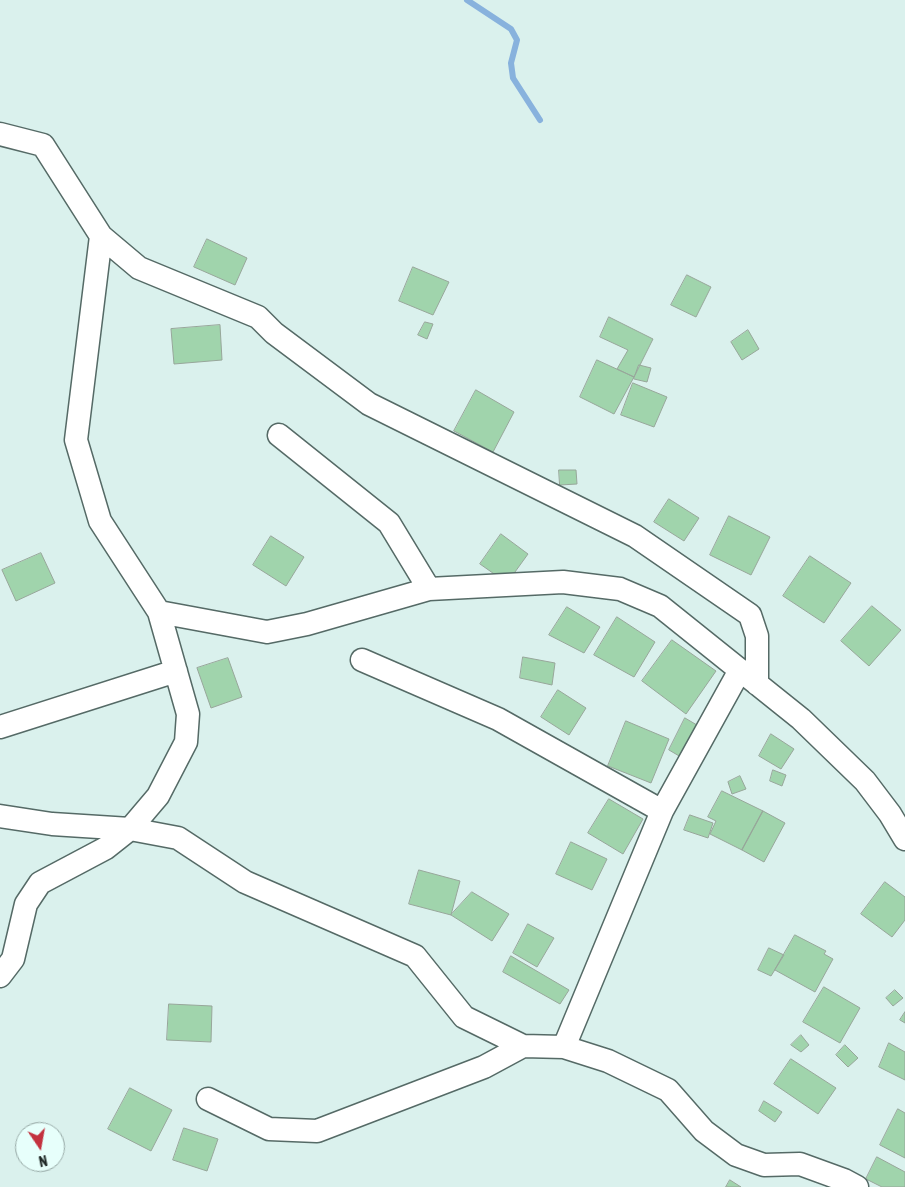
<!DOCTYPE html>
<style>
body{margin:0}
#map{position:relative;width:905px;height:1187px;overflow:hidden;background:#daf1ed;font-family:"Asap Condensed",sans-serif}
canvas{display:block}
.north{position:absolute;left:15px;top:1122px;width:50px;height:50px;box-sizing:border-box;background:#e7fffb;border:1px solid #97a9a6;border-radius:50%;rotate:168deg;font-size:14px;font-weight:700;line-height:20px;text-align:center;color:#1f2826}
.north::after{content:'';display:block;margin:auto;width:18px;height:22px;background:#c3323f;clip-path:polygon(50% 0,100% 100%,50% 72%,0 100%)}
</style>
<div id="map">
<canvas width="905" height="1187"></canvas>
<div class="north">N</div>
</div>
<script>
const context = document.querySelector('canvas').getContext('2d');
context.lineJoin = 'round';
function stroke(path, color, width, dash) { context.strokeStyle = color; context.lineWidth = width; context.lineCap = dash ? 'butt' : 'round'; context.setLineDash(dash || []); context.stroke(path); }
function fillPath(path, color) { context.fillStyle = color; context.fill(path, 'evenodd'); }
const stream = new Path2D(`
 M 467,0 L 511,29 L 517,40 L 511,63 L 513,78 L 540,120`);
const building = new Path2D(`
 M 207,239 L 247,258 L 235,285 L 194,267 Z
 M 413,267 L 449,282 L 433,315 L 399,301 Z
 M 687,275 L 711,287 L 696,317 L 671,305 Z
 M 609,317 L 653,339 L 634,377 L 617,369 L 628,350 L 600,337 Z
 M 425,322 L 433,324 L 427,339 L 418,335 Z
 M 220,325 L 222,360 L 174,364 L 171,329 Z
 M 748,330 L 759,349 L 742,360 L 731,342 Z
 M 597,360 L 634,377 L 614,414 L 580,397 Z
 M 639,365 L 651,368 L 647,382 L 634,379 Z
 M 633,383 L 667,397 L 654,427 L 621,415 Z
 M 476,390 L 514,412 L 493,452 L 454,431 Z
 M 559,470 L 576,470 L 577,484 L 560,485 Z
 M 669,499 L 699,518 L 684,541 L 654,522 Z
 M 729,516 L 770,537 L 751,575 L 710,555 Z
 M 501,534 L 528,554 L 507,583 L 480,564 Z
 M 271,536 L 304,557 L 286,586 L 253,565 Z
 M 41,553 L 55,583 L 16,601 L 2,570 Z
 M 810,556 L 851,583 L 824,623 L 783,596 Z
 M 872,606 L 901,630 L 869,666 L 841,641 Z
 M 567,607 L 600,627 L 584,653 L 549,635 Z
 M 617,617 L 655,642 L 634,677 L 594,655 Z
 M 672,640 L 716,671 L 686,714 L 642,681 Z
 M 523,657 L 555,663 L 552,685 L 520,678 Z
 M 228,658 L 242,697 L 211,708 L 197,668 Z
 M 558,690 L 586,708 L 569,735 L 541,717 Z
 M 685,718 L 702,728 L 686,760 L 669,750 Z
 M 626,721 L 669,739 L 651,783 L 608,766 Z
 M 771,734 L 794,749 L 781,769 L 759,756 Z
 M 773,770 L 786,775 L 782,786 L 770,781 Z
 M 740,776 L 746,789 L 732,794 L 728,782 Z
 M 722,791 L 763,811 L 742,850 L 710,834 L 716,821 L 708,817 Z
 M 609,799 L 643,819 L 623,854 L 588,833 Z
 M 763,811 L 785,823 L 764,862 L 742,850 Z
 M 690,815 L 713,823 L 708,838 L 684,830 Z
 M 571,842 L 607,859 L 592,890 L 556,874 Z
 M 419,870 L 460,881 L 451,915 L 409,904 Z
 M 885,882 L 905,897 L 905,920 L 892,937 L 861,914 Z
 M 472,892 L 509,914 L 492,941 L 451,915 Z
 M 528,924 L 554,938 L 537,967 L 513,953 Z
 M 795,935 L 826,951 L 824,954 L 833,959 L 815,992 L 775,970 Z
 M 769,948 L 784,955 L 771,976 L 758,970 Z
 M 511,956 L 569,990 L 560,1004 L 503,972 Z
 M 824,987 L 860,1008 L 840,1043 L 803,1022 Z
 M 895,990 L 903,998 L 893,1006 L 886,998 Z
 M 169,1004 L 212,1006 L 211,1042 L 167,1040 Z
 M 905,1012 L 905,1023 L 900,1020 Z
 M 801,1035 L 809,1045 L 801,1052 L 791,1045 Z
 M 889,1043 L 905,1052 L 905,1080 L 879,1067 Z
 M 845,1045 L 858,1058 L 848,1067 L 836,1055 Z
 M 791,1059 L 836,1088 L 818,1114 L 774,1084 Z
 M 130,1088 L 172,1110 L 151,1151 L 108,1129 Z
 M 764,1101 L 782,1112 L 775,1122 L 759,1111 Z
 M 898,1109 L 905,1113 L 905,1158 L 880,1145 Z
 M 184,1128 L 218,1139 L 207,1171 L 173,1160 Z
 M 877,1157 L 905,1172 L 905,1187 L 882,1187 L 866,1179 Z
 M 730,1180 L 741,1187 L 726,1187 Z`);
const minor = new Path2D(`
 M 0,134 L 43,145 L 101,236 L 139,268 L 258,317 L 274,333 L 369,404 L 635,536 L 750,615 L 757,636 L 757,684
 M 279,435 L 389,523 L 429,589
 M 159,612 L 267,632 L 307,624 L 429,589 L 563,582 L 620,589 L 660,606 L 801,719 L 865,781 L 890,814 L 905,839
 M 362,660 L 498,719 L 662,811
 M 0,727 L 176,671
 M 0,816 L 52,824 L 130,829 L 178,838 L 245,882 L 415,956 L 464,1017 L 523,1046 L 564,1047 L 608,1061 L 668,1090 L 704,1131 L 736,1155 L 764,1165 L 800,1164 L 844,1180 L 857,1187
 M 0,976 L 13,959 L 26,904 L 40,883 L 106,848 L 130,829 L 158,796 L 186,742 L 188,714 L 159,612 L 100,521 L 76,440 L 101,236
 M 564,1047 L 662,811 L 740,670
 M 208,1099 L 269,1129 L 317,1131 L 484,1067 L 523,1046`);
stroke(stream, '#88b2dd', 6);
fillPath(building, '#a0d4ac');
stroke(building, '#97a69a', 1);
stroke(minor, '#556a66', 25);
stroke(minor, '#fff', 22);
</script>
